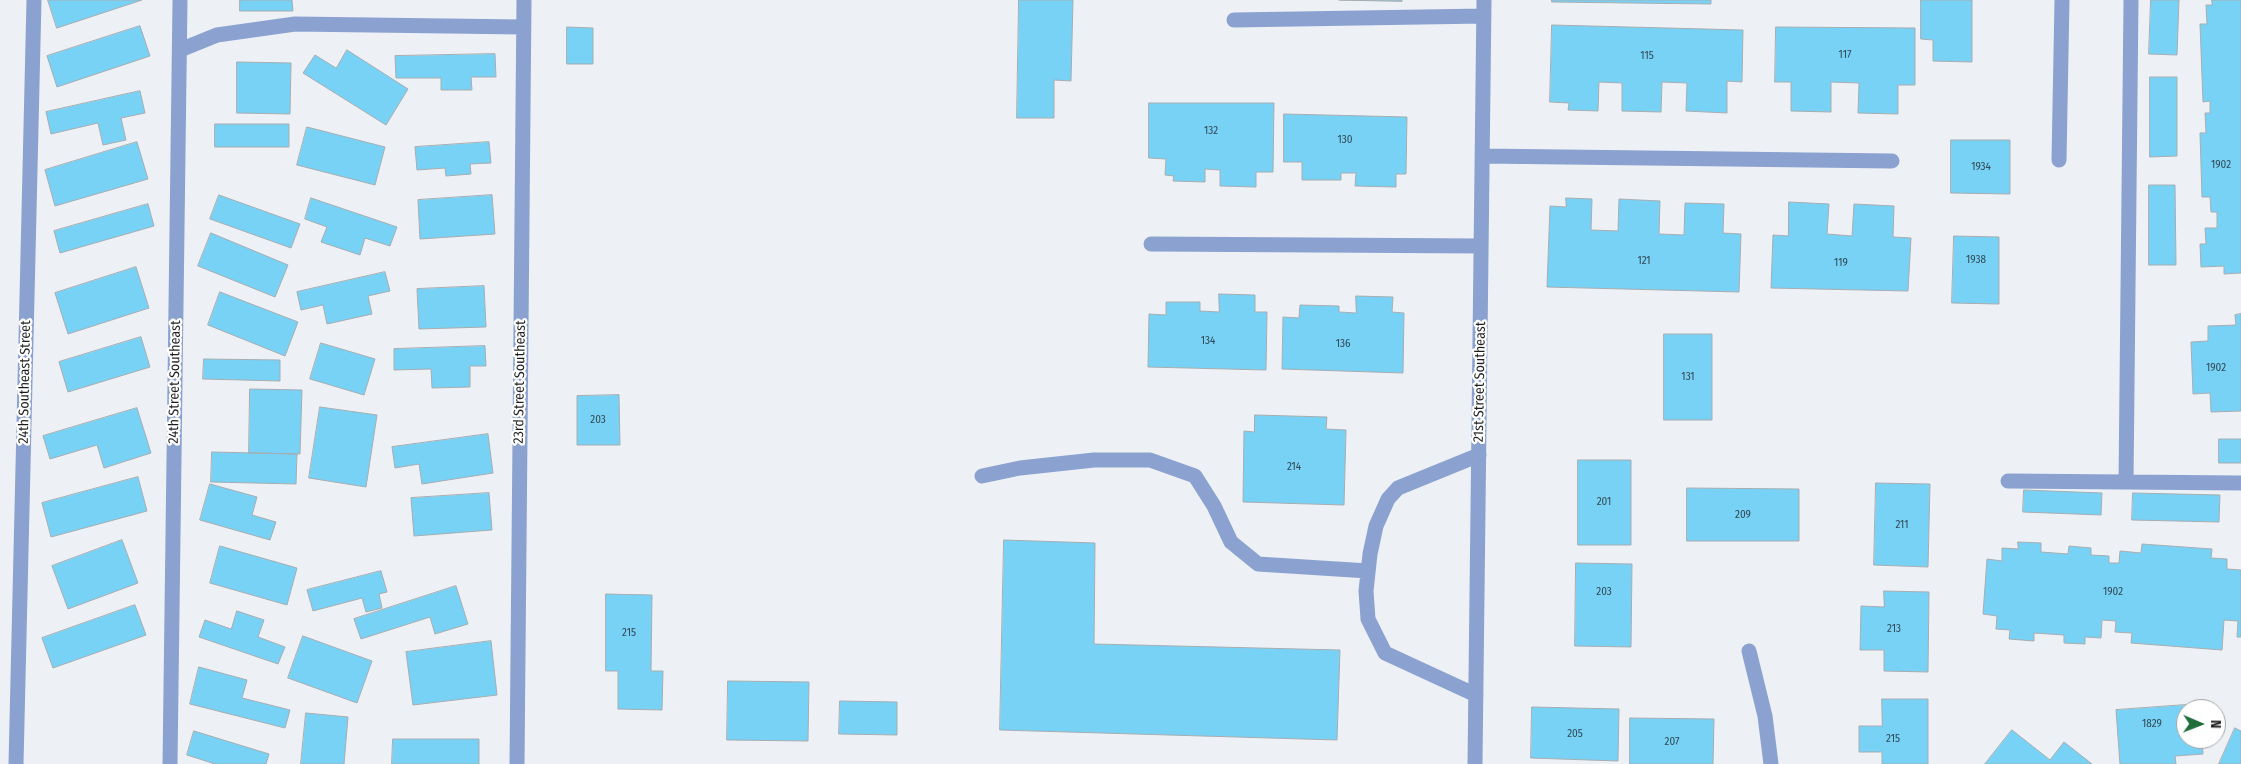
<!DOCTYPE html>
<style>
body{margin:0}
#map{position:relative;width:2241px;height:764px;overflow:hidden;background:#edf1f6;font-family:"Fira Sans Condensed",sans-serif}
canvas{display:block}
.north{position:absolute;left:2176px;top:699px;width:50px;height:50px;box-sizing:border-box;background:#fff;border:1px solid #a4a5a5;border-radius:50%;rotate:91deg;font-size:14px;font-weight:700;line-height:20px;text-align:center;color:#1c1d1f}
.north::after{content:'';display:block;margin:auto;width:18px;height:22px;background:#216e3d;clip-path:polygon(50% 0,100% 100%,50% 72%,0 100%)}
</style>
<div id="map">
<canvas width="2241" height="764"></canvas>
<div class="north">N</div>
</div>
<script>
const context = document.querySelector('canvas').getContext('2d');
context.lineJoin = 'round';
function fillPath(path, color) { context.fillStyle = color; context.fill(path, 'evenodd'); }
function stroke(path, color, width, dash) { context.strokeStyle = color; context.lineWidth = width; context.lineCap = dash ? 'butt' : 'round'; context.setLineDash(dash || []); context.stroke(path); }
function drawText(font, color, halo, rows, align = 'center') {
  context.font = font + ' "Fira Sans Condensed",sans-serif'; context.lineWidth = 4.5; context.setLineDash([]); context.textBaseline = 'middle'; context.strokeStyle = halo; context.fillStyle = color; for (const [text, x, y, turn = 0] of rows) {
    context.save(); context.translate(x, y); context.rotate((+turn || 0) * Math.PI / 180); context.textAlign = isNaN(turn) ? turn : align; if (halo) context.strokeText(text, 0, 0); context.fillText(text, 0, 0); context.restore();
  }
}
const building = new Path2D(`
 M 48,0 L 142,0 L 57,28 Z
 M 240,0 L 292,0 L 293,11 L 240,11 Z
 M 1019,0 L 1073,0 L 1071,81 L 1054,80 L 1054,118 L 1017,118 Z
 M 1339,0 L 1402,0 L 1402,1 Z
 M 1552,0 L 1711,0 L 1711,4 L 1552,2 Z
 M 1921,0 L 1972,0 L 1972,62 L 1933,61 L 1933,40 L 1921,39 Z
 M 2151,0 L 2179,0 L 2177,55 L 2149,54 Z
 M 2212,0 L 2241,0 L 2241,273 L 2224,274 L 2224,266 L 2201,267 L 2200,244 L 2206,244 L 2205,228 L 2217,228 L 2217,212 L 2211,212 L 2210,197 L 2202,197 L 2200,133 L 2206,133 L 2205,113 L 2210,113 L 2210,101 L 2203,102 L 2200,24 L 2207,24 L 2206,5 L 2212,5 Z
 M 1552,25 L 1743,30 L 1742,82 L 1727,81 L 1727,113 L 1686,111 L 1687,83 L 1662,82 L 1661,112 L 1622,111 L 1622,83 L 1599,82 L 1598,111 L 1568,110 L 1569,103 L 1550,102 Z
 M 140,26 L 150,56 L 57,87 L 47,56 Z
 M 567,27 L 593,28 L 593,64 L 567,64 Z
 M 1776,27 L 1915,28 L 1915,85 L 1898,85 L 1898,114 L 1858,113 L 1859,83 L 1831,82 L 1831,112 L 1791,111 L 1791,82 L 1775,82 Z
 M 347,50 L 408,89 L 386,125 L 303,73 L 315,55 L 336,68 Z
 M 495,54 L 496,77 L 471,77 L 472,90 L 441,90 L 441,78 L 396,78 L 395,56 Z
 M 237,62 L 291,63 L 290,114 L 237,113 Z
 M 2150,77 L 2177,77 L 2177,156 L 2150,157 Z
 M 140,91 L 145,113 L 121,118 L 126,140 L 103,145 L 98,123 L 51,134 L 46,112 Z
 M 1149,103 L 1274,103 L 1273,172 L 1256,172 L 1256,187 L 1220,186 L 1220,170 L 1205,169 L 1205,182 L 1173,181 L 1174,176 L 1165,175 L 1166,159 L 1149,158 Z
 M 1284,114 L 1407,117 L 1406,174 L 1396,174 L 1396,187 L 1355,186 L 1356,173 L 1341,173 L 1341,180 L 1302,180 L 1302,162 L 1284,162 Z
 M 215,124 L 289,124 L 289,147 L 215,147 Z
 M 307,127 L 385,147 L 375,185 L 297,165 Z
 M 1951,140 L 2010,140 L 2010,194 L 1951,193 Z
 M 137,142 L 148,179 L 55,206 L 45,170 Z
 M 489,142 L 491,163 L 470,164 L 471,174 L 446,176 L 445,168 L 417,170 L 415,147 Z
 M 2149,185 L 2175,185 L 2176,265 L 2149,265 Z
 M 219,195 L 300,224 L 291,248 L 210,219 Z
 M 492,195 L 495,234 L 420,239 L 418,200 Z
 M 311,198 L 397,227 L 390,246 L 365,238 L 360,255 L 321,242 L 327,227 L 305,219 Z
 M 1566,198 L 1592,199 L 1591,230 L 1618,231 L 1619,199 L 1660,201 L 1659,234 L 1684,235 L 1685,203 L 1724,204 L 1723,233 L 1741,234 L 1739,292 L 1547,287 L 1550,206 L 1566,207 Z
 M 1789,202 L 1829,204 L 1827,234 L 1852,236 L 1854,204 L 1894,206 L 1893,237 L 1911,238 L 1908,291 L 1771,288 L 1773,235 L 1788,236 Z
 M 148,204 L 154,226 L 60,253 L 54,231 Z
 M 211,233 L 288,265 L 275,297 L 198,266 Z
 M 1954,236 L 1999,237 L 1999,304 L 1952,303 Z
 M 136,267 L 149,308 L 68,334 L 55,293 Z
 M 385,272 L 390,291 L 368,296 L 372,314 L 327,324 L 323,305 L 301,310 L 297,292 Z
 M 484,286 L 486,327 L 419,329 L 417,289 Z
 M 220,292 L 298,322 L 285,356 L 208,325 Z
 M 1219,294 L 1255,295 L 1255,312 L 1267,312 L 1266,370 L 1148,367 L 1149,314 L 1166,315 L 1166,302 L 1200,302 L 1200,311 L 1219,312 Z
 M 1356,296 L 1393,297 L 1392,312 L 1404,313 L 1403,373 L 1282,369 L 1283,317 L 1299,318 L 1300,305 L 1339,306 L 1339,312 L 1356,313 Z
 M 2241,314 L 2241,411 L 2211,412 L 2210,393 L 2193,394 L 2191,342 L 2208,341 L 2208,326 L 2236,325 L 2235,315 Z
 M 1664,334 L 1712,334 L 1712,420 L 1664,420 Z
 M 141,337 L 150,367 L 68,392 L 59,362 Z
 M 321,343 L 375,359 L 364,395 L 310,379 Z
 M 485,346 L 486,366 L 470,366 L 470,387 L 432,388 L 431,369 L 394,370 L 394,349 Z
 M 204,359 L 280,360 L 280,381 L 203,379 Z
 M 250,389 L 302,390 L 300,454 L 249,453 Z
 M 619,395 L 620,445 L 577,445 L 577,396 Z
 M 320,407 L 377,415 L 366,487 L 309,478 Z
 M 137,408 L 151,453 L 104,468 L 97,445 L 50,459 L 43,436 Z
 M 1255,415 L 1327,417 L 1326,429 L 1346,430 L 1344,505 L 1243,502 L 1244,431 L 1254,432 Z
 M 488,434 L 493,473 L 422,484 L 419,464 L 395,468 L 392,447 Z
 M 2219,439 L 2241,439 L 2241,463 L 2219,463 Z
 M 212,452 L 297,454 L 296,484 L 211,482 Z
 M 1578,460 L 1631,460 L 1631,545 L 1578,545 Z
 M 138,477 L 147,511 L 51,537 L 42,503 Z
 M 1876,483 L 1930,484 L 1928,567 L 1874,565 Z
 M 210,484 L 257,497 L 252,515 L 276,522 L 270,540 L 200,520 Z
 M 1687,488 L 1799,489 L 1799,541 L 1687,541 Z
 M 2024,490 L 2102,493 L 2101,515 L 2023,512 Z
 M 489,493 L 492,530 L 414,536 L 411,498 Z
 M 2133,493 L 2220,495 L 2219,522 L 2132,520 Z
 M 122,540 L 138,583 L 68,609 L 52,566 Z
 M 1004,540 L 1095,543 L 1094,644 L 1340,650 L 1337,740 L 1000,730 Z
 M 2018,542 L 2041,543 L 2041,552 L 2068,554 L 2069,546 L 2091,548 L 2091,555 L 2109,556 L 2109,563 L 2119,563 L 2120,551 L 2141,553 L 2142,544 L 2212,549 L 2211,558 L 2227,559 L 2227,569 L 2241,570 L 2241,637 L 2237,637 L 2238,621 L 2224,620 L 2222,650 L 2131,643 L 2132,633 L 2115,632 L 2116,621 L 2102,620 L 2101,638 L 2085,637 L 2085,644 L 2064,643 L 2064,635 L 2034,633 L 2034,641 L 2009,639 L 2010,630 L 1996,629 L 1997,616 L 1983,614 L 1987,559 L 2002,561 L 2002,548 L 2018,549 Z
 M 220,546 L 297,568 L 287,605 L 210,583 Z
 M 1576,563 L 1632,564 L 1631,647 L 1575,646 Z
 M 381,571 L 387,592 L 379,594 L 382,608 L 366,612 L 362,598 L 313,611 L 307,590 Z
 M 456,586 L 468,624 L 435,634 L 430,617 L 361,639 L 354,619 Z
 M 1884,591 L 1929,592 L 1928,672 L 1884,671 L 1884,650 L 1860,650 L 1861,606 L 1884,607 Z
 M 606,594 L 652,595 L 651,671 L 663,671 L 662,710 L 618,709 L 618,671 L 606,671 Z
 M 135,605 L 146,635 L 53,668 L 42,638 Z
 M 237,611 L 264,620 L 258,637 L 285,647 L 278,664 L 199,637 L 205,620 L 231,629 Z
 M 303,636 L 372,661 L 357,703 L 288,678 Z
 M 491,641 L 497,695 L 413,705 L 406,652 Z
 M 199,667 L 247,680 L 242,698 L 290,710 L 285,728 L 190,704 Z
 M 728,681 L 809,682 L 808,741 L 727,740 Z
 M 1882,699 L 1928,699 L 1928,764 L 1882,764 L 1882,752 L 1859,752 L 1859,726 L 1882,726 Z
 M 840,701 L 897,702 L 897,735 L 839,734 Z
 M 2199,704 L 2199,709 L 2186,709 L 2186,739 L 2202,739 L 2203,754 L 2175,756 L 2176,764 L 2120,764 L 2116,710 Z
 M 1532,707 L 1619,709 L 1618,761 L 1531,758 Z
 M 306,713 L 348,717 L 344,764 L 301,764 Z
 M 1630,718 L 1714,719 L 1713,764 L 1630,764 Z
 M 2235,728 L 2241,731 L 2241,764 L 2219,764 Z
 M 2012,730 L 2050,760 L 2064,742 L 2092,764 L 1985,764 Z
 M 194,731 L 269,754 L 266,764 L 215,764 L 187,755 Z
 M 393,739 L 479,739 L 479,764 L 392,764 Z`);
const minor = new Path2D(`
 M 1234,20 L 1484,16
 M 180,50 L 217,35 L 295,24 L 523,27
 M 1482,156 L 1892,161
 M 2059,160 L 2062,0
 M 1151,244 L 1481,246
 M 982,476 L 1020,468 L 1094,460 L 1150,460 L 1195,476 L 1214,506 L 1231,542 L 1258,564 L 1368,571
 M 2008,481 L 2241,483
 M 2126,482 L 2131,0
 M 1749,651 L 1765,716 L 1771,764
 M 1476,695 L 1385,653 L 1368,619 L 1366,591 L 1370,554 L 1376,526 L 1388,499 L 1398,488 L 1479,455
 M 16,764 L 34,0
 M 170,764 L 180,0
 M 517,764 L 524,0
 M 1475,764 L 1484,0`);
const numberNames = [
 ["117",1845,55],
 ["115",1647,56],
 ["132",1211,131],
 ["130",1345,140],
 ["1902",2221,165],
 ["1934",1981,167],
 ["1938",1976,260],
 ["121",1644,261],
 ["119",1841,263],
 ["134",1208,341],
 ["136",1343,344],
 ["1902",2216,368],
 ["131",1688,377],
 ["203",598,420],
 ["214",1294,467],
 ["201",1604,502],
 ["209",1743,515],
 ["211",1902,525],
 ["203",1604,592],
 ["1902",2113,592],
 ["213",1894,629],
 ["215",629,633],
 ["1829",2152,724],
 ["205",1575,734],
 ["215",1893,739],
 ["207",1672,742]
];
const streetNames = [
 ["24th Southeast Street",25,382,-89],
 ["24th Street Southeast",175,382,-89],
 ["23rd Street Southeast",520,382,-89],
 ["21st Street Southeast",1480,382,-89]
];
fillPath(building, '#77d2f6');
stroke(building, '#a7adb0', 1);
stroke(minor, '#8ba2d0', 15);
drawText('11px', '#334a55', null, numberNames);
drawText('14px', '#1c1d1f', '#fff', streetNames);
</script>
